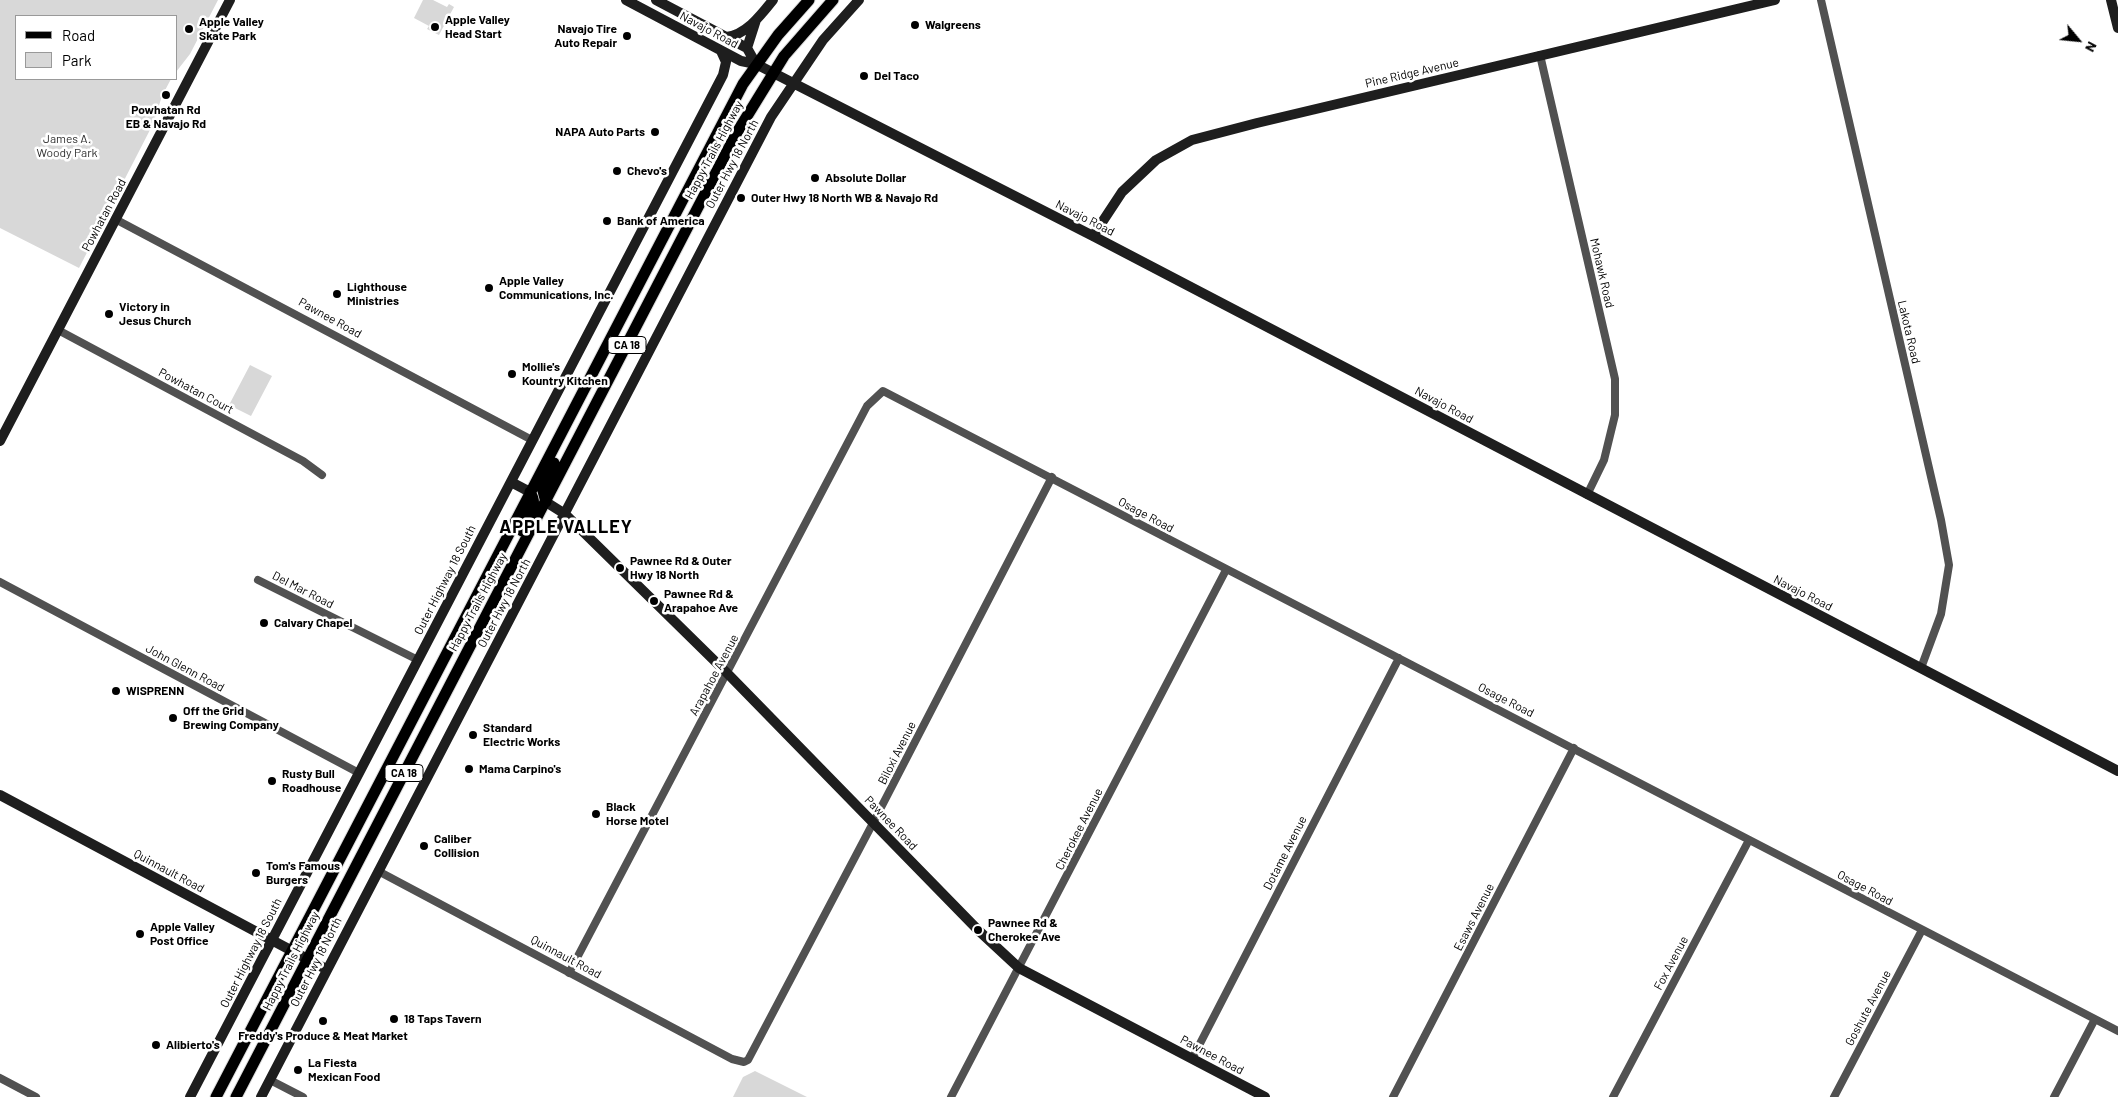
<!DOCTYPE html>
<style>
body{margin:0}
#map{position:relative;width:2118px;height:1097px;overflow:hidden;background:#fff;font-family:Barlow,sans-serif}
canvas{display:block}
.legend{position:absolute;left:15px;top:15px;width:162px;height:65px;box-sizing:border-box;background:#fff;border:1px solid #999;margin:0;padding:6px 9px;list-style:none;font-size:15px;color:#000}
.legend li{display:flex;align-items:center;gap:10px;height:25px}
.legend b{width:25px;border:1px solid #999}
.north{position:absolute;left:2053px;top:15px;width:50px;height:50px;-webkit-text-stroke:4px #fff;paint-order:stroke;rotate:118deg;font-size:14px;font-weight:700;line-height:20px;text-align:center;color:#000}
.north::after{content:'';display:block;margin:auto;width:18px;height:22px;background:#000;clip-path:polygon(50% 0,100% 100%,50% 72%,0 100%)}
</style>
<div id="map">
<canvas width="2118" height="1097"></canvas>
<ul class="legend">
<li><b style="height:6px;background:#000"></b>Road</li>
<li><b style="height:14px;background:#d8d8d8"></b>Park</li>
</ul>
<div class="north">N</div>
</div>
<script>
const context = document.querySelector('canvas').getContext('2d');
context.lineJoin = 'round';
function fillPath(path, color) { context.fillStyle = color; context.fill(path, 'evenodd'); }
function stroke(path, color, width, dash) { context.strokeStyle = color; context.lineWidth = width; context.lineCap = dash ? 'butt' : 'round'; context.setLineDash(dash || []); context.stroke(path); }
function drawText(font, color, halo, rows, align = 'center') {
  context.font = font + ' Barlow,sans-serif'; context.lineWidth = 5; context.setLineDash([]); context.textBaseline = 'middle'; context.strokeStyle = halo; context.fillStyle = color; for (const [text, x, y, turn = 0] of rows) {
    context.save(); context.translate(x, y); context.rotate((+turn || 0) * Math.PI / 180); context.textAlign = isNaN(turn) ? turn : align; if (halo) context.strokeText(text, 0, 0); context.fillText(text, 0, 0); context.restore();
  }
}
const green = new Path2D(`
 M 0,0 L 218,0 L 190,54 L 176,72 L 176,16 L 16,16 L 16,79 L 171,79 L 162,96 L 153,124 L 79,268 L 0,228 Z
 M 423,0 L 433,0 L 447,7 L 449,4 L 454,7 L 439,35 L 427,29 L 429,26 L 414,18 Z
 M 250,365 L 272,376 L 251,416 L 229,405 Z
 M 755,1071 L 807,1097 L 733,1097 L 743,1077 Z`);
const street = new Path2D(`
 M 1821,0 L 1941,520 L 1949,565 L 1941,614 L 1921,668
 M 1540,55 L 1615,379 L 1615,415 L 1604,460 L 1587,495
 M 115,219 L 532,440
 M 58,330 L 303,461 L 322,475
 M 258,580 L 418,660
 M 0,582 L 359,773
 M 378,871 L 732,1059 L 744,1062 L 748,1060 L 873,823 L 1052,477
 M 569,973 L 867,406 L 883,391 L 2118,1031
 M 1192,1059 L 1399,658
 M 0,1078 L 36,1097
 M 270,1080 L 303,1097
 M 951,1097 L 1226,570
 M 1393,1097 L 1574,748
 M 1613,1097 L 1749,840
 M 1834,1097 L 1922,930
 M 2054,1097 L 2095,1019`);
const secondary = new Path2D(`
 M 626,0 L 741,61 L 756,64 L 793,83 L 1093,236 L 2118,771
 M 656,0 L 747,48 L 756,64
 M 2111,0 L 2118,28
 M 726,37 C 746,35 761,15 773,0
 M 747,48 L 756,20
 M 1093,236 L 1122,192 L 1156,160 L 1192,140 L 1257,123 L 1775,0
 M 0,441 L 230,0
 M 511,482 L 530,492
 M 546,502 L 565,514 L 728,674 L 978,930 L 1019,968 L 1265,1097
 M 0,795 L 326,969
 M 190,1097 L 723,75 L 726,62 L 721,51
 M 261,1097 L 771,117 L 823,40 L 859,0`);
const primary = new Path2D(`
 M 546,502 L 542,487 L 554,463
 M 522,531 C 529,518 539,506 530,492
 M 216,1097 L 743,84 L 778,35 L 809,0
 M 236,1097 L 736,134 L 784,56 L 833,0`);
const markers = [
 [915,25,5,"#000"],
 [435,27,5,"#000"],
 [189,29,5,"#000"],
 [627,36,5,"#000"],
 [864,76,5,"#000"],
 [166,95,5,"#000"],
 [655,132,5,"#000"],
 [617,171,5,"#000"],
 [815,178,5,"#000"],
 [741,198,5,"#000"],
 [607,221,5,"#000"],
 [489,288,5,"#000"],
 [337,294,5,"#000"],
 [109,314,5,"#000"],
 [512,374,5,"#000"],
 [620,568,5,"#000"],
 [654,601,5,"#000"],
 [264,623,5,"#000"],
 [116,691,5,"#000"],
 [173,718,5,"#000"],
 [473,735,5,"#000"],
 [469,769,5,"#000"],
 [272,781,5,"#000"],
 [596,814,5,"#000"],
 [424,846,5,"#000"],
 [256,873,5,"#000"],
 [978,930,5,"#000"],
 [140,934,5,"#000"],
 [394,1019,5,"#000"],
 [323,1021,5,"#000"],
 [156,1045,5,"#000"],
 [298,1070,5,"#000"]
];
const shields = [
 [627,345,38],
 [404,773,38]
];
const shieldNames = [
 ["CA 18",627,345],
 ["CA 18",404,773]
];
const poiNames = [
 ["Apple Valley",445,20],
 ["Head Start",445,34],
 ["Apple Valley",199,22],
 ["Skate Park",199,36],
 ["Walgreens",925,25],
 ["Navajo Tire",617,29,"right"],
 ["Auto Repair",617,43,"right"],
 ["Del Taco",874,76],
 ["Powhatan Rd",166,110,"center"],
 ["EB & Navajo Rd",166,124,"center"],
 ["NAPA Auto Parts",645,132,"right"],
 ["Chevo's",627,171],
 ["Absolute Dollar",825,178],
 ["Outer Hwy 18 North WB & Navajo Rd",751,198],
 ["Bank of America",617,221],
 ["Apple Valley",499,281],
 ["Communications, Inc.",499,295],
 ["Lighthouse",347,287],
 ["Ministries",347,301],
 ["Victory in",119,307],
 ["Jesus Church",119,321],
 ["Mollie's",522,367],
 ["Kountry Kitchen",522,381],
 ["Pawnee Rd & Outer",630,561],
 ["Hwy 18 North",630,575],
 ["Pawnee Rd &",664,594],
 ["Arapahoe Ave",664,608],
 ["Calvary Chapel",274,623],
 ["WISPRENN",126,691],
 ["Off the Grid",183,711],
 ["Brewing Company",183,725],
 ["Standard",483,728],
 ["Electric Works",483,742],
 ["Mama Carpino's",479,769],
 ["Rusty Bull",282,774],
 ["Roadhouse",282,788],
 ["Black",606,807],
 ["Horse Motel",606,821],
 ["Caliber",434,839],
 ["Collision",434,853],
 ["Tom's Famous",266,866],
 ["Burgers",266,880],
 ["Pawnee Rd &",988,923],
 ["Cherokee Ave",988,937],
 ["Apple Valley",150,927],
 ["Post Office",150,941],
 ["18 Taps Tavern",404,1019],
 ["Freddy's Produce & Meat Market",323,1036,"center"],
 ["Alibierto's",166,1045],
 ["La Fiesta",308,1063],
 ["Mexican Food",308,1077]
];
const streetNames = [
 ["Navajo Road",709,30,28],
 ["Pine Ridge Avenue",1412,73,-13],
 ["Happy Trails Highway",714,150,-62],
 ["Outer Hwy 18 North",732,164,-62],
 ["Powhatan Road",104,215,-62],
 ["Navajo Road",1085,218,27],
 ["Mohawk Road",1602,273,77],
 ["Pawnee Road",330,318,29],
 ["Lakota Road",1909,332,77],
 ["Powhatan Court",196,391,28],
 ["Navajo Road",1444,405,28],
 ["Osage Road",1146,515,28],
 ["Outer Highway 18 South",445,580,-63],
 ["Del Mar Road",303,590,27],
 ["Navajo Road",1803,593,27],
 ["Happy Trails Highway",478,602,-62],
 ["Outer Hwy 18 North",504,603,-62],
 ["John Glenn Road",185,668,28],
 ["Arapahoe Avenue",714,675,-62],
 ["Osage Road",1506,700,27],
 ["Biloxi Avenue",897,753,-63],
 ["Pawnee Road",891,823,46],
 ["Cherokee Avenue",1079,829,-63],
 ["Dotame Avenue",1285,853,-63],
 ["Quinnault Road",169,871,28],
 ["Osage Road",1865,888,28],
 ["Esaws Avenue",1474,917,-63],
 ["Outer Highway 18 South",251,953,-63],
 ["Quinnault Road",566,957,28],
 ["Happy Trails Highway",291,961,-63],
 ["Outer Hwy 18 North",316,962,-63],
 ["Fox Avenue",1671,963,-62],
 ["Goshute Avenue",1868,1008,-62],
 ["Pawnee Road",1212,1055,28]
];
const parkNames = [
 ["James A.",67,139],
 ["Woody Park",67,153]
];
const districtNames = [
 ["APPLE VALLEY",566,527]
];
fillPath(green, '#d8d8d8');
stroke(primary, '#dbdbdb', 13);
stroke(street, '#515151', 8);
stroke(secondary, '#1e1e1e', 10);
stroke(primary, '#000', 11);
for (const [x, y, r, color] of markers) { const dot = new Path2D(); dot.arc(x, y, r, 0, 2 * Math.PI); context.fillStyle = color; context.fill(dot); stroke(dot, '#fff', 2); }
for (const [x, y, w] of shields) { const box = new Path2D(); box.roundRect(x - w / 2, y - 8.5, w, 17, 4); context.fillStyle = '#fff'; context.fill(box); stroke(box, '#000', 1); }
drawText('bold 11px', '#000', null, shieldNames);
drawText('bold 12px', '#000', '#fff', poiNames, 'left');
drawText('12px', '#000', '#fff', streetNames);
drawText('12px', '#2f2f2f', '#fff', parkNames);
context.letterSpacing = '1px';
drawText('bold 18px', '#000', '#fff', districtNames);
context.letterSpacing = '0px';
</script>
